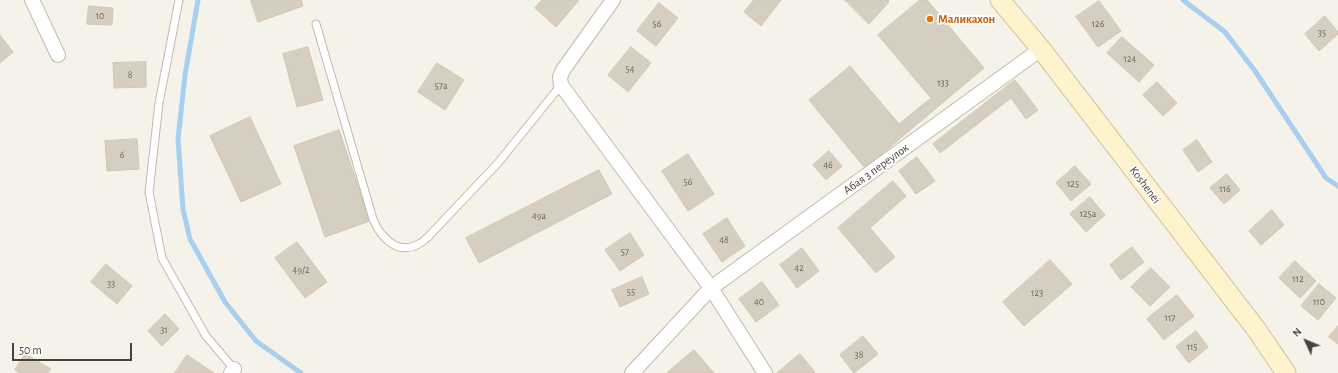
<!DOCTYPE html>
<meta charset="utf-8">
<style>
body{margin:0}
#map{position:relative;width:1338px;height:373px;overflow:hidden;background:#f5f2ea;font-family:"Alegreya Sans",sans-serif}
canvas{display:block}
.north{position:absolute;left:1286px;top:321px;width:40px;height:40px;-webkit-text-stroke:3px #fff;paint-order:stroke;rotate:314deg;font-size:11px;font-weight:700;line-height:16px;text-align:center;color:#484338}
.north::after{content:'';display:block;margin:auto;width:14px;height:18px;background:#484338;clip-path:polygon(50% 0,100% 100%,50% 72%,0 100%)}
.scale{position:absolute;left:12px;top:343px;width:120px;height:18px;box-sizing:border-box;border:2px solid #484338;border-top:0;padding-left:5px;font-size:12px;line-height:14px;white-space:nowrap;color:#484338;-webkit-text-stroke:3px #fff;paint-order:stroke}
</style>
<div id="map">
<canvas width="1338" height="373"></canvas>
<div class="north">N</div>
<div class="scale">50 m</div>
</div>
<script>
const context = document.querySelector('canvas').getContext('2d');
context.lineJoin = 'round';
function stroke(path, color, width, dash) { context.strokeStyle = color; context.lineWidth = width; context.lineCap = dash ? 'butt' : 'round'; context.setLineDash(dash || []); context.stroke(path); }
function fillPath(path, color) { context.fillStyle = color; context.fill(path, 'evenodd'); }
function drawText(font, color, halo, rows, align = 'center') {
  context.font = font + ' "Alegreya Sans",sans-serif'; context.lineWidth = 3.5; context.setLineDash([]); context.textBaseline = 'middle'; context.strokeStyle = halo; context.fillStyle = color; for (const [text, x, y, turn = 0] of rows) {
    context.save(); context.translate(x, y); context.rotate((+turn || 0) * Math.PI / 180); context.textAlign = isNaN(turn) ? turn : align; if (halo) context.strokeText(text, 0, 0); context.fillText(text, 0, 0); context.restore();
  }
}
const stream = new Path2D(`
 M 198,0 L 185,75 L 178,139 L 183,209 L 190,239 L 225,302 L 256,341 L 301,373
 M 1183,0 L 1225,32 L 1255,71 L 1326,178 L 1338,186`);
const building = new Path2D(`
 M 251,0 L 301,0 L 303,6 L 258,22 Z
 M 542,0 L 579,0 L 556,27 L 535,8 Z
 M 754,0 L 781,0 L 761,26 L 744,12 Z
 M 845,0 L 888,0 L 889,2 L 869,24 Z
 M 920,0 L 927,0 L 984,68 L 865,168 L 809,100 L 850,66 L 899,124 L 931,98 L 878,35 Z
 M 1099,1 L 1121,31 L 1098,47 L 1076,17 Z
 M 659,3 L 678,18 L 656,46 L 637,31 Z
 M 89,6 L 113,8 L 112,25 L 87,24 Z
 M 1325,16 L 1338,32 L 1338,34 L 1319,51 L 1305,34 Z
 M 0,35 L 13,52 L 0,63 Z
 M 1122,37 L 1154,65 L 1139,82 L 1107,53 Z
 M 308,47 L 323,100 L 297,107 L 283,54 Z
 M 631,47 L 651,63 L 628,92 L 608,75 Z
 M 146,62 L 146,87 L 114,88 L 113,63 Z
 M 437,63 L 464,80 L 445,110 L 418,92 Z
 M 1015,80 L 1038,110 L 1026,119 L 1011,98 L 940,153 L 933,144 Z
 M 1157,82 L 1177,103 L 1163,116 L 1143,95 Z
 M 250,117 L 281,184 L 241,202 L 210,136 Z
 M 339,130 L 370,221 L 325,237 L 294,146 Z
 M 137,139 L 139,169 L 107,171 L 105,141 Z
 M 1197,140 L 1212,162 L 1198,172 L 1183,150 Z
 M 829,151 L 842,166 L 826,180 L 813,165 Z
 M 688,154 L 714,194 L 688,211 L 662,171 Z
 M 917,157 L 935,181 L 916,194 L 899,171 Z
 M 1075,166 L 1091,184 L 1071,201 L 1056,183 Z
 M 599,170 L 612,194 L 479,263 L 466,238 Z
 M 1227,174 L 1240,190 L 1224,204 L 1210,188 Z
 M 893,181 L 906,196 L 870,228 L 895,257 L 876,273 L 838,228 Z
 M 1090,197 L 1105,215 L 1086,232 L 1070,214 Z
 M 1272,210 L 1284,225 L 1261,245 L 1249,231 Z
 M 727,218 L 745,246 L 722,262 L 703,234 Z
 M 630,233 L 644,255 L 620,271 L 605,250 Z
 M 297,242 L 327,282 L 305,298 L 275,258 Z
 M 1132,247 L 1144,262 L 1121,280 L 1110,265 Z
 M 802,248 L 819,271 L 797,288 L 780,265 Z
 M 1050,260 L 1072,284 L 1024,326 L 1003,302 Z
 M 1295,261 L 1316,281 L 1300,298 L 1279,278 Z
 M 106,264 L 132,286 L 117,304 L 91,282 Z
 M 1151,268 L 1170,287 L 1150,306 L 1131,287 Z
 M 642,277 L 649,294 L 620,307 L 612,290 Z
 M 762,282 L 779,305 L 756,322 L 739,299 Z
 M 1319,284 L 1336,298 L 1318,320 L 1301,306 Z
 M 1177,295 L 1194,316 L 1164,340 L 1147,319 Z
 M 165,314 L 179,329 L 162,346 L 148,331 Z
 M 1338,326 L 1338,344 L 1329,337 Z
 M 1196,331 L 1208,347 L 1189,363 L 1176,347 Z
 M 863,336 L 878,354 L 854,373 L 840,355 Z
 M 694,350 L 714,373 L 667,373 Z
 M 25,354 L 51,369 L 48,373 L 20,373 L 15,370 Z
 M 800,354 L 815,372 L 814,373 L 777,373 Z
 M 187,355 L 214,373 L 175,373 Z`);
const service = new Path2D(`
 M 179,0 L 159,103 L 149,192 L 162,258 L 206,336 L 234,369
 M 316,24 L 373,219 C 380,236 396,255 417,245 C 421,243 425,240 428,237 L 498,163 L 561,85`);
const minor = new Path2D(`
 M 32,0 L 58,55
 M 613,0 L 563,70 L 560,77 L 561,85 L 711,288 L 765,373
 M 231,373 L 234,369
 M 632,373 L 711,288 L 1041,49`);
const secondary = new Path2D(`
 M 1000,0 L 1041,49 L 1256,329 L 1286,373`);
const markers = [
 [930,19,4,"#e8710a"]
];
const numberNames = [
 ["10",100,16],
 ["56",657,24],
 ["126",1098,24],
 ["35",1322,33],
 ["124",1130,59],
 ["54",630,69],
 ["8",130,75],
 ["133",943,83],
 ["57а",441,86],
 ["6",122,155],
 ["46",828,165],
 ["56",688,182],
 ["125",1073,184],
 ["116",1225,189],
 ["125а",1088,214],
 ["49а",539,216],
 ["48",724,240],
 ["57",625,252],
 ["42",799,268],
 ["49/2",301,270],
 ["112",1298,279],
 ["33",111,284],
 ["55",631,292],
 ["123",1037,293],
 ["40",759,302],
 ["110",1319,302],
 ["117",1170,318],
 ["31",164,330],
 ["115",1192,347],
 ["38",859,355]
];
const foodNames = [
 ["Маликахон",938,19]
];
const streetNames = [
 ["Абая 3 переулок",876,169,-36],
 ["Koshenei",1145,185,53]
];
stroke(stream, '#a9cfef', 5);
fillPath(building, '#d6cec0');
stroke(building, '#d1c6b3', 1);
stroke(service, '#c0baad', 9);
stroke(minor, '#c0baad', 16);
stroke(secondary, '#d3c79b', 21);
stroke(service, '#fff', 7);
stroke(minor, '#fff', 14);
stroke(secondary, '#fdf3cc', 19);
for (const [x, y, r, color] of markers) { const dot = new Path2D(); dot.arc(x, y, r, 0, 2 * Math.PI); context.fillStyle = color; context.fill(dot); stroke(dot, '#fff', 1.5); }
drawText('10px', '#6c665a', null, numberNames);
drawText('bold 12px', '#c56008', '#fff', foodNames, 'left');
drawText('12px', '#484338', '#fff', streetNames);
</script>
